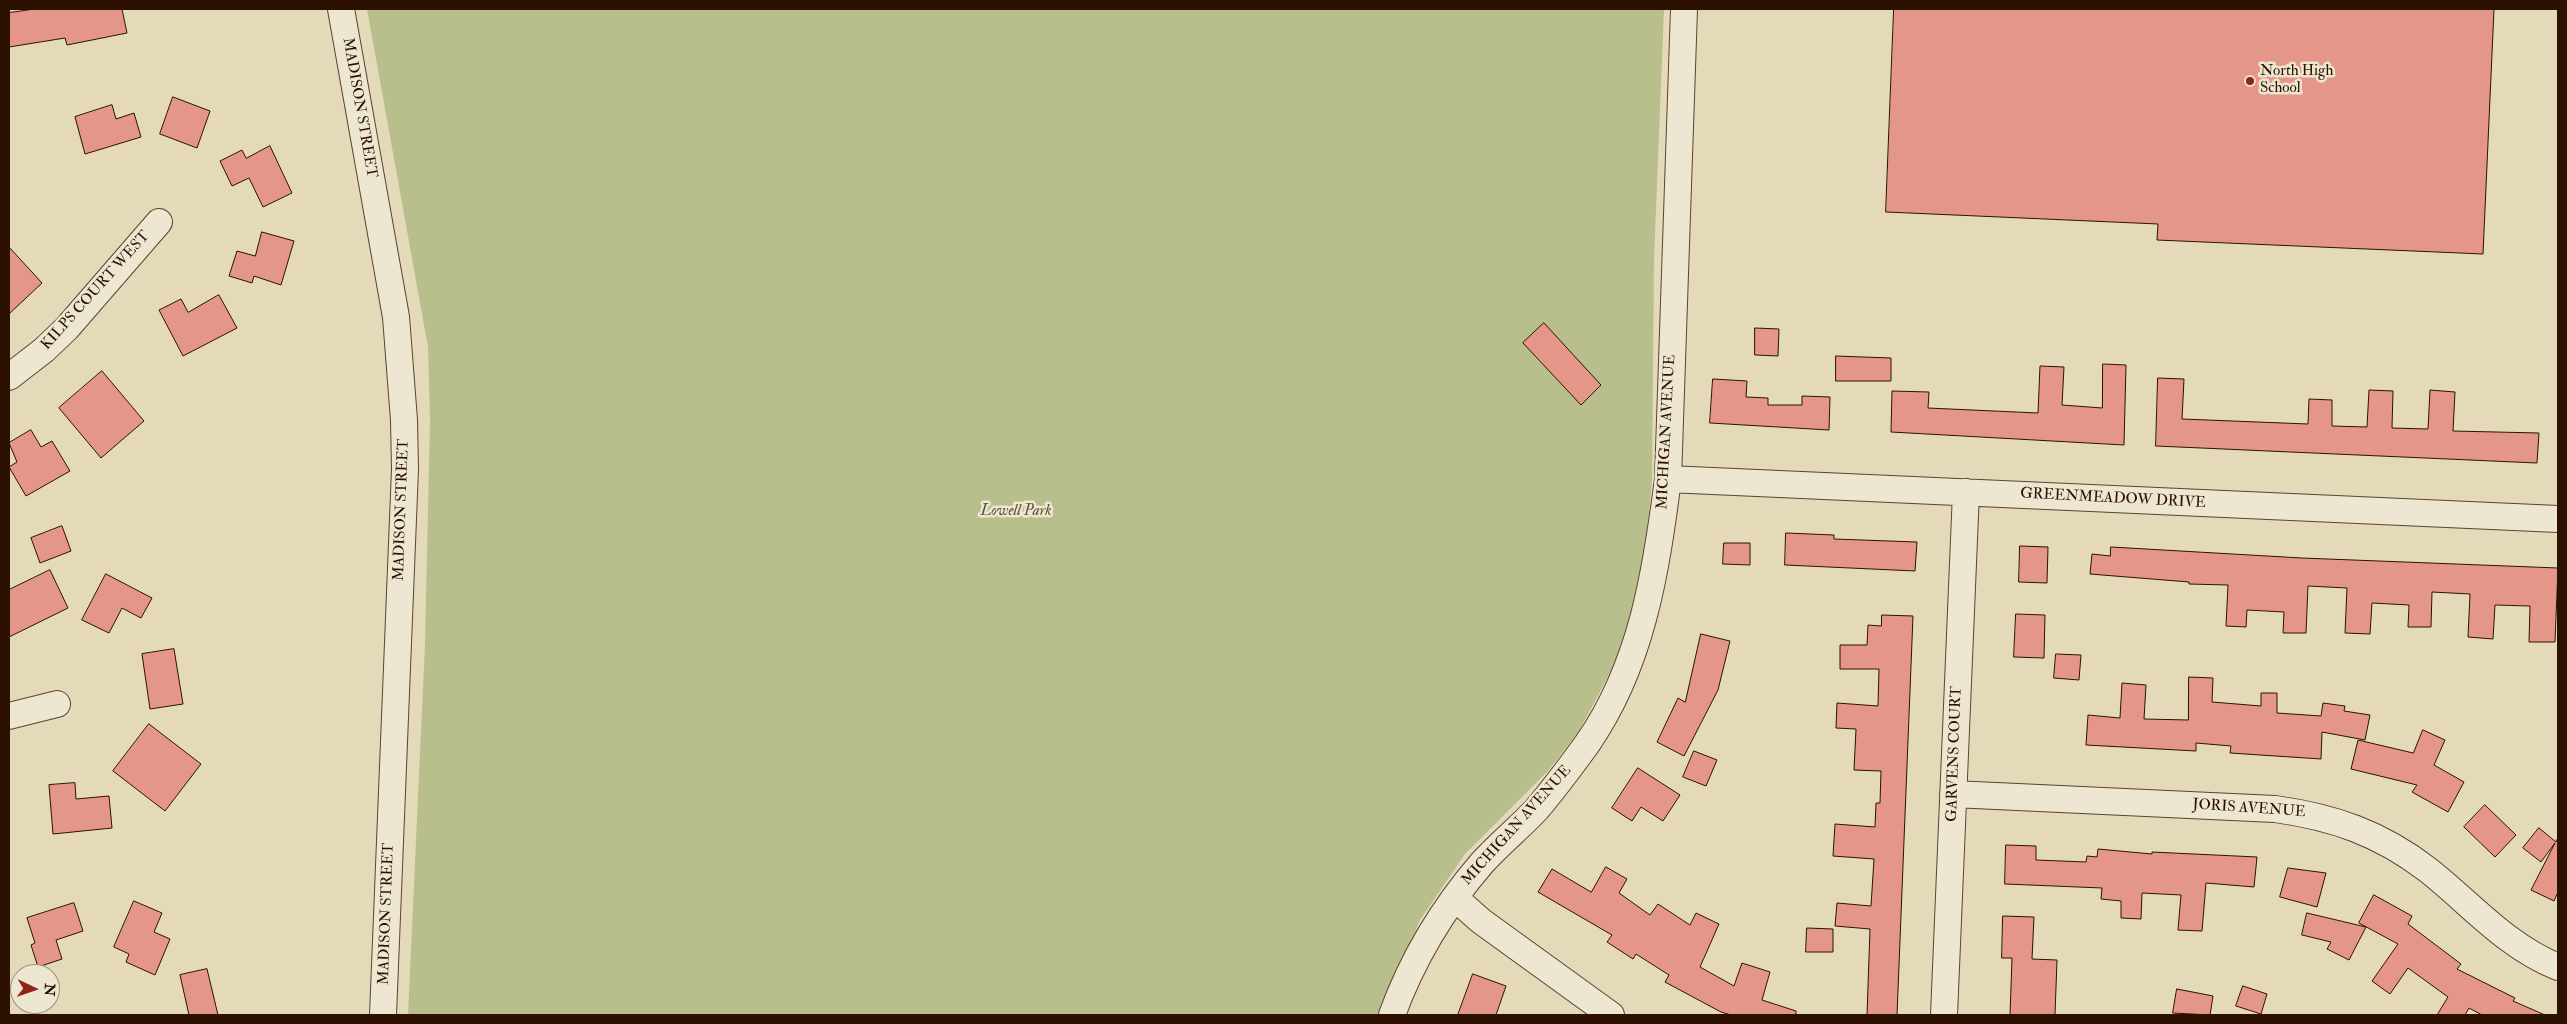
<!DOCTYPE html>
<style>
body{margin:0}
#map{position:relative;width:2567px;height:1024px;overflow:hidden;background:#e4daba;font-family:"IM FELL Double Pica",serif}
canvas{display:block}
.frame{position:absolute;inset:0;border:10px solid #2c1101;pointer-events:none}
.north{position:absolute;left:10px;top:964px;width:50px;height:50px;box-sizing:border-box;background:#ede7d2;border:1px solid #a0917e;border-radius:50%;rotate:93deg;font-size:14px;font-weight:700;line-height:20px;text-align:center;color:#2c1101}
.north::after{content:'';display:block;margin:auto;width:18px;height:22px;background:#8f2418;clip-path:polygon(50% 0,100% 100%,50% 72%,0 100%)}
</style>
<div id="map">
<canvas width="2567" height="1024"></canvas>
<div class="frame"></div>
<div class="north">N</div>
</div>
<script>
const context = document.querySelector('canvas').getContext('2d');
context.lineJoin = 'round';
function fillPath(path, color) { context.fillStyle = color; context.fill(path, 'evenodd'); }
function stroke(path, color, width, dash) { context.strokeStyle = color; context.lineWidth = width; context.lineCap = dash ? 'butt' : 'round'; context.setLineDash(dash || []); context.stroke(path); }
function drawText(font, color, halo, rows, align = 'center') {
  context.font = font + ' "IM FELL Double Pica",serif'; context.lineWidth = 5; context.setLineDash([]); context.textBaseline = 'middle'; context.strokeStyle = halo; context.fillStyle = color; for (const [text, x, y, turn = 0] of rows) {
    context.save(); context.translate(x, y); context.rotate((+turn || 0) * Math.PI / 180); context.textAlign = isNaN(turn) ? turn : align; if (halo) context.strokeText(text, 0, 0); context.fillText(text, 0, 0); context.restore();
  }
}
const green = new Path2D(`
 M 367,9 L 1664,9 L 1654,259 L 1652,479 L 1646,549 L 1629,628 L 1613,667 L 1579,731 L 1548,771 L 1465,854 L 1420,920 L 1381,1015 L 408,1015 L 425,644 L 430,420 L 428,347 Z`);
const building = new Path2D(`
 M 35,9 L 122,9 L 127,33 L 67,45 L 65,38 L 9,47 L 9,13 Z
 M 1894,9 L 2494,9 L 2483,254 L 2157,240 L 2158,224 L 1886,212 Z
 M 173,97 L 210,111 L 197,148 L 160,134 Z
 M 112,105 L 116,119 L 134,113 L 141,137 L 85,154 L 75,117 Z
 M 270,146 L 292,193 L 263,207 L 249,178 L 232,186 L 220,161 L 242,150 L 246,158 Z
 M 262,232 L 294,241 L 281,285 L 254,276 L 252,283 L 229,276 L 237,251 L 255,256 Z
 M 9,247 L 42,283 L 9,314 Z
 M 219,295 L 237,328 L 183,356 L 159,310 L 181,299 L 188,312 Z
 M 1544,323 L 1601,385 L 1581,405 L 1523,343 Z
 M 1755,328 L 1779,329 L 1778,356 L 1755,355 Z
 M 1836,356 L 1891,358 L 1891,381 L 1836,381 Z
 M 2103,364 L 2126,365 L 2124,445 L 1891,432 L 1892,391 L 1929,392 L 1928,408 L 2038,413 L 2040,366 L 2064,367 L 2062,405 L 2102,408 Z
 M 102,371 L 144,421 L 101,458 L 59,408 Z
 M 2158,378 L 2184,379 L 2182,419 L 2308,424 L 2309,399 L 2332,400 L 2332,426 L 2367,427 L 2369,390 L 2393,391 L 2392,428 L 2428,429 L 2430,390 L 2455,392 L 2453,431 L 2539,433 L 2537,463 L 2156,446 Z
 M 1713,379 L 1747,381 L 1746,397 L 1768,398 L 1768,405 L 1802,405 L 1802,396 L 1830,397 L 1829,430 L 1710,423 Z
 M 31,430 L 41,447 L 52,441 L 70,471 L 26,496 L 9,467 L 17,462 L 9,443 Z
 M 62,526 L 71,551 L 40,563 L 31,538 Z
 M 1786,533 L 1834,535 L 1834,539 L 1917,542 L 1915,571 L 1785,565 Z
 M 1724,543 L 1750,543 L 1750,565 L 1723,564 Z
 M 2020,546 L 2048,547 L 2047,583 L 2019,582 Z
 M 2111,547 L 2302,558 L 2558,568 L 2555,642 L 2529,642 L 2530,606 L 2495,605 L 2493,639 L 2468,637 L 2470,594 L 2432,592 L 2431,627 L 2408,627 L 2409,605 L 2372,603 L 2370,634 L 2345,633 L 2347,588 L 2308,586 L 2306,633 L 2283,633 L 2284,612 L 2247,610 L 2246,627 L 2226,626 L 2228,585 L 2189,584 L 2189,582 L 2090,574 L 2092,554 L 2110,556 Z
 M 50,570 L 68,608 L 9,637 L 9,590 Z
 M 106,574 L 152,598 L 141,618 L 122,608 L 109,633 L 82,620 Z
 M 2016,614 L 2045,615 L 2044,658 L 2014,657 Z
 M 1882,615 L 1913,616 L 1897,1015 L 1867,1015 L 1870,929 L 1835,926 L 1837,903 L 1871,906 L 1874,859 L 1833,856 L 1835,824 L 1875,827 L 1876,803 L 1880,803 L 1881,771 L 1854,770 L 1856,729 L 1836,728 L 1837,703 L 1878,706 L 1879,669 L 1840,669 L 1840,645 L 1867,645 L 1868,625 L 1881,626 Z
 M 1701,634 L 1730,641 L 1718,690 L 1684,756 L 1657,742 L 1678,698 L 1685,702 Z
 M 174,649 L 183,704 L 150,709 L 142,654 Z
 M 2056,654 L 2081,655 L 2079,680 L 2054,678 Z
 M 2189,677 L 2213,678 L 2212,702 L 2261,706 L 2261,693 L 2277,693 L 2277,713 L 2321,716 L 2323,703 L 2345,706 L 2344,711 L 2370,715 L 2365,740 L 2322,732 L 2321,759 L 2230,753 L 2231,746 L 2196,743 L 2196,751 L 2086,745 L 2088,715 L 2120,718 L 2122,683 L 2146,685 L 2144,719 L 2188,720 Z
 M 149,724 L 201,764 L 165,811 L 113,771 Z
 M 2423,730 L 2445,740 L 2434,765 L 2464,782 L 2448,812 L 2412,792 L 2417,785 L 2351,769 L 2358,740 L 2413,753 Z
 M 1694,751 L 1717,760 L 1706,786 L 1683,777 Z
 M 1638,768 L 1680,795 L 1663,821 L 1641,807 L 1632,821 L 1612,808 Z
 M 75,783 L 76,799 L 109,796 L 112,828 L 53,834 L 49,785 Z
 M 2485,805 L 2516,835 L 2495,857 L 2464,827 Z
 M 2539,828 L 2556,842 L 2558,837 L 2558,892 L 2554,901 L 2531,890 L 2555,843 L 2541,862 L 2523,848 Z
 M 2006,845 L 2036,846 L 2036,860 L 2086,862 L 2087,856 L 2097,857 L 2098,849 L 2152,854 L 2152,852 L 2257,857 L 2254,887 L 2206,883 L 2202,931 L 2178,930 L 2181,895 L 2142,893 L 2141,919 L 2121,918 L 2121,901 L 2101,899 L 2102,888 L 2005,884 Z
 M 1606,867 L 1627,879 L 1619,893 L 1650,915 L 1658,904 L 1690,925 L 1696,913 L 1719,924 L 1700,967 L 1734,986 L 1742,963 L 1770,972 L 1762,1000 L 1796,1011 L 1796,1015 L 1731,1015 L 1721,1012 L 1665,982 L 1669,975 L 1636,954 L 1633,959 L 1607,942 L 1612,935 L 1538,892 L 1552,869 L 1591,892 Z
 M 2288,868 L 2326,873 L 2317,907 L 2280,897 Z
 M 2374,895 L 2412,916 L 2408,924 L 2461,964 L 2457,969 L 2515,998 L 2513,1001 L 2545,1015 L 2482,1015 L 2469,1008 L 2465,1015 L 2437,1015 L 2448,997 L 2408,968 L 2390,994 L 2372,981 L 2398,944 L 2359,923 Z
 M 134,901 L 162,913 L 154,932 L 170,939 L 155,975 L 126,962 L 129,954 L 114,947 Z
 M 74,903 L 83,931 L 56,940 L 62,959 L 38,967 L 31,945 L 35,943 L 27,918 Z
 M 2307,913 L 2366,927 L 2349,960 L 2327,949 L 2331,942 L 2302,935 Z
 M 2003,916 L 2034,917 L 2032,959 L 2057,960 L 2055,1015 L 2010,1015 L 2012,958 L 2002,958 Z
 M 1807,928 L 1833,929 L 1833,952 L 1806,952 Z
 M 207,969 L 218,1015 L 189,1015 L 180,975 Z
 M 1473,974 L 1506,986 L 1496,1015 L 1458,1015 Z
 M 2243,986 L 2267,994 L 2261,1014 L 2236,1006 Z
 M 2177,989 L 2213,996 L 2210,1015 L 2173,1013 Z`);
const minor = new Path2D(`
 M 341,9 L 396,317 L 404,420 L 405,469 L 383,1015
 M 9,377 L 44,350 L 67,328 L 159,222
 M 1668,479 L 2558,519
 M 9,716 L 57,704
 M 1953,794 L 2275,809 C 2333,817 2380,833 2428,870 C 2471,904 2506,946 2558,967
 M 1455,898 L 1481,921 L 1611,1015
 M 1392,1015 C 1412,960 1444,907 1482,863 C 1499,844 1519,828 1536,810 C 1554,789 1571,766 1587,744 C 1642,665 1656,572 1668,479 L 1684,9
 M 1944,1015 L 1966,492`);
const markers = [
 [2250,81,5,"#8f2418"]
];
const poiNames = [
 ["North High",2260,72],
 ["School",2260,89]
];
const streetNames = [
 ["MADISON STREET",359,108,80],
 ["KILPS COURT WEST",96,291,-48],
 ["MICHIGAN AVENUE",1667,432,-87],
 ["GREENMEADOW DRIVE",2113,499,3],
 ["MADISON STREET",402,510,-88],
 ["GARVENS COURT",1955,754,-88],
 ["JORIS AVENUE",2249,809,4],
 ["MICHIGAN AVENUE",1517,826,-48],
 ["MADISON STREET",387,914,-88]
];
const parkNames = [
 ["Lowell Park",1016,512]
];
fillPath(green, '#b9be8d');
fillPath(building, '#e49789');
stroke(building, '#2c1101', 1);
stroke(minor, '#5a432f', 28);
stroke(minor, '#ede7d2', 26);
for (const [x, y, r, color] of markers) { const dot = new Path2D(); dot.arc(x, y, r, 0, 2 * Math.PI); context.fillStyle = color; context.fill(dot); stroke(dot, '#ede7d2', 2); }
drawText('15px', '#2c1101', '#ede7d2', poiNames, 'left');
drawText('15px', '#2c1101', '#ede7d2', streetNames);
drawText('italic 15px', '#5d4e32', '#ede7d2', parkNames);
</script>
